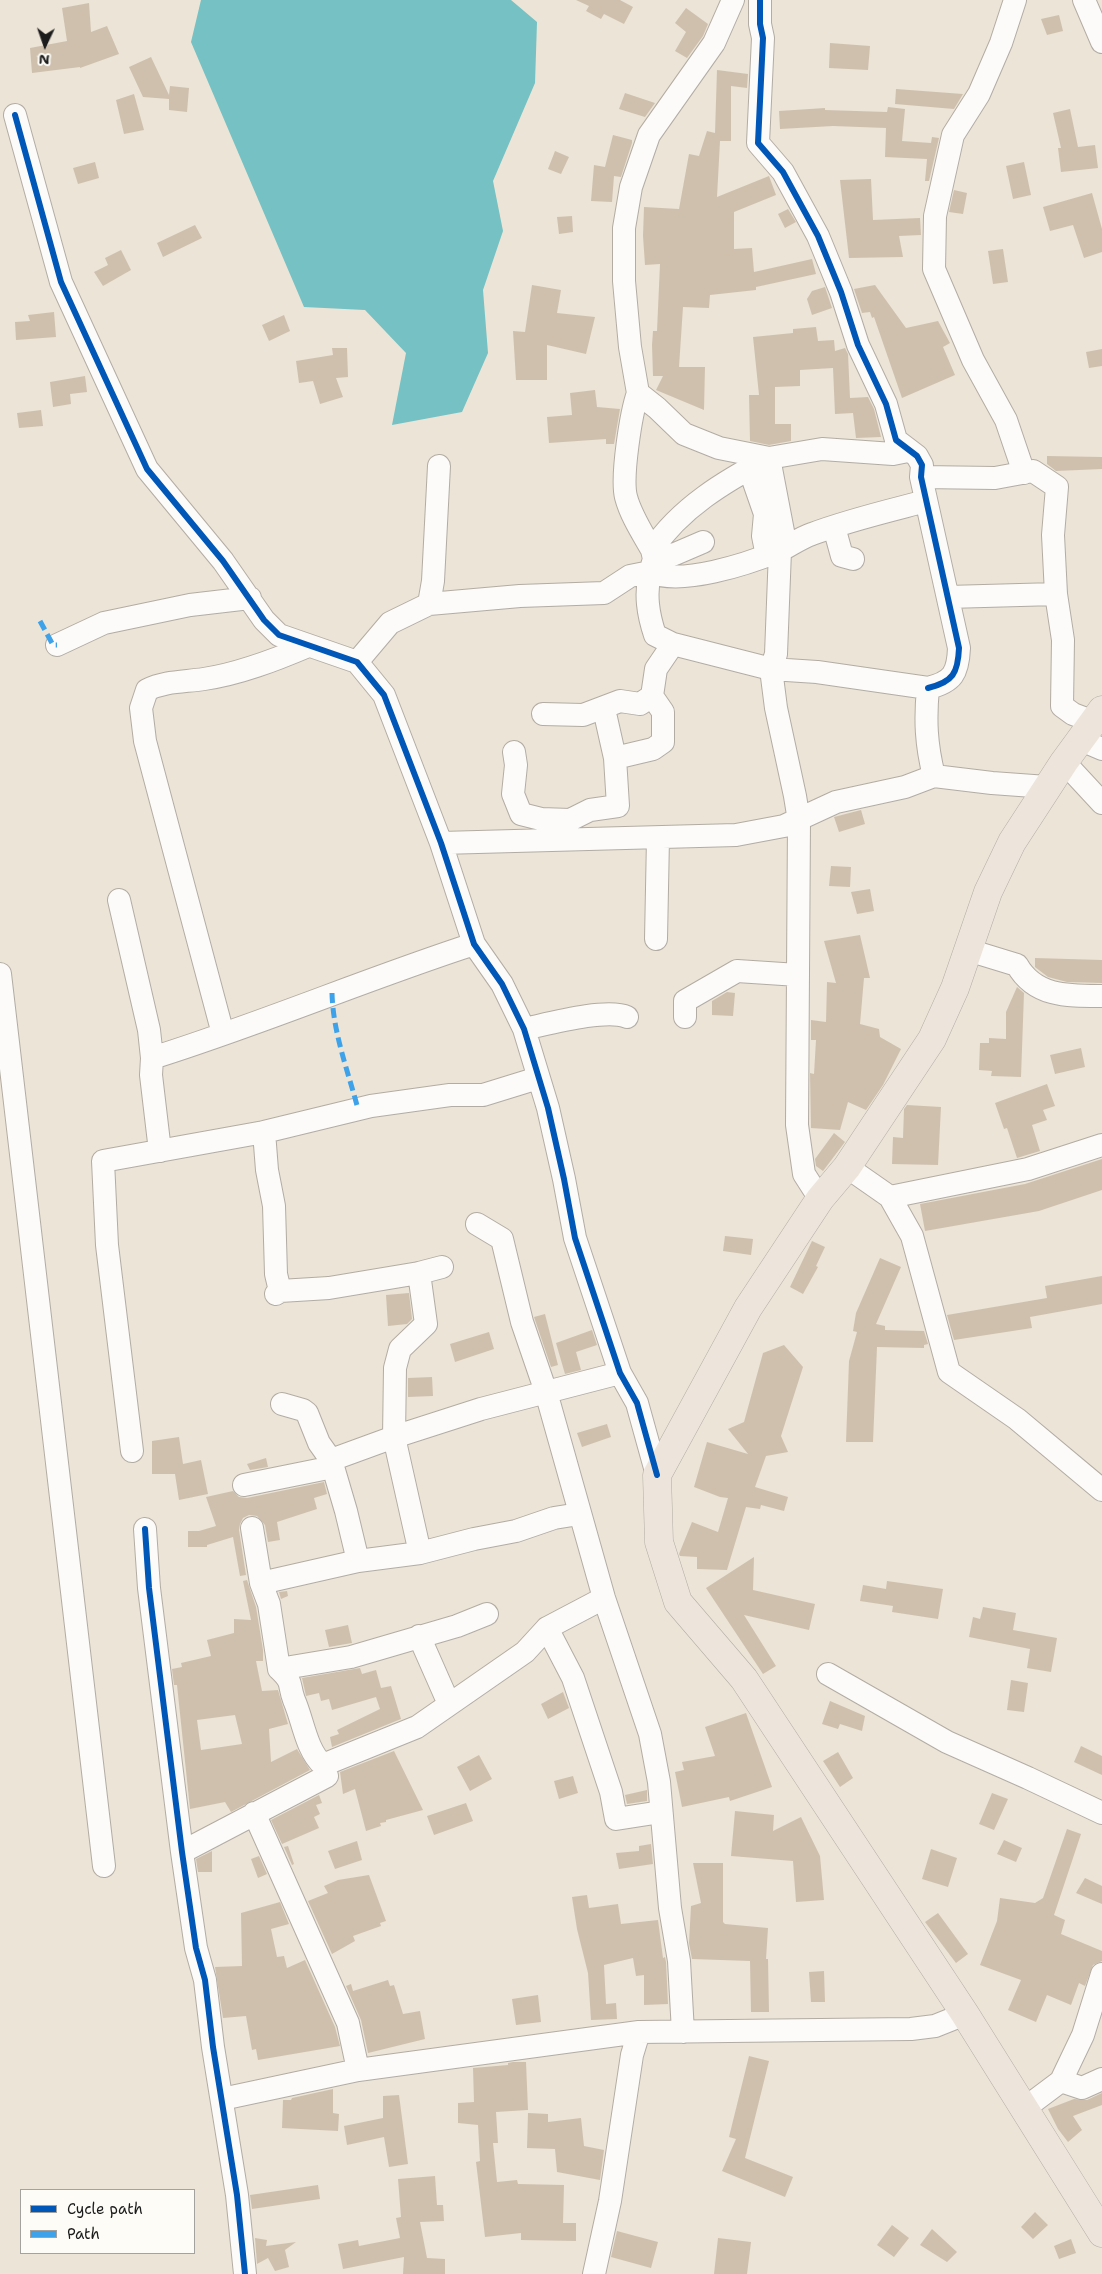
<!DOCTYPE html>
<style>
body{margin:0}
#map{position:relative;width:1102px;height:2274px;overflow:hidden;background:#ece4d6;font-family:"Shantell Sans",sans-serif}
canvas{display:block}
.legend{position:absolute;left:20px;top:2189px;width:175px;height:65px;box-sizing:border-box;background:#fdfcf7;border:1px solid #a3a29f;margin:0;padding:6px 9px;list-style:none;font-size:15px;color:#1c1c1c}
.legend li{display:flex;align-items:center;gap:10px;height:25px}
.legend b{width:25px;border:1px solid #a3a29f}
.north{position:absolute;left:20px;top:20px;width:50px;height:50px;-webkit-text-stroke:4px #fdfcf7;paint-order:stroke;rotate:183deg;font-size:14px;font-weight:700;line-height:20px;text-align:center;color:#1c1c1c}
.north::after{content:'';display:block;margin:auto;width:18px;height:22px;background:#1c1c1c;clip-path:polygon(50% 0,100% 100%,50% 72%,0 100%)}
</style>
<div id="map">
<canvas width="1102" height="2274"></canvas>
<ul class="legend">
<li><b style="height:6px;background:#0057b8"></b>Cycle path</li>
<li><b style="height:6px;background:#3da2ea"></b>Path</li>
</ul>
<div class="north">N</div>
</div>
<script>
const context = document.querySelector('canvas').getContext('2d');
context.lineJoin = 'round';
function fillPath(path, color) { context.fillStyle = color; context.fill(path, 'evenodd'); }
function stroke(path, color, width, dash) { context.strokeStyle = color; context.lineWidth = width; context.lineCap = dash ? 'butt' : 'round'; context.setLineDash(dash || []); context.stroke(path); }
const water = new Path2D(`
 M 201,0 L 511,0 L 537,22 L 535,83 L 493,181 L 503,231 L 483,290 L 488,353 L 462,412 L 392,425 L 406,353 L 365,310 L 304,307 L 191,42 Z`);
const building = new Path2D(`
 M 576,0 L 620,0 L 633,7 L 624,24 L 604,14 L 601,19 L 586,11 L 589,6 Z
 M 89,3 L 91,32 L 107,26 L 119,54 L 80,68 L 80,67 L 32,73 L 30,48 L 67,41 L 62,8 Z
 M 686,8 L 708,24 L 703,36 L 687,58 L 675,51 L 686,32 L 675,23 Z
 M 1059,15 L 1063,31 L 1047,35 L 1041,19 Z
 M 830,43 L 870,46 L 868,70 L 829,68 Z
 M 151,57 L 169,95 L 170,86 L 189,88 L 187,112 L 169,110 L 169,99 L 143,97 L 129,67 Z
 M 717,70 L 748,74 L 747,88 L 731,86 L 731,141 L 720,141 L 717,197 L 769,176 L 776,195 L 734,212 L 734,249 L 752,248 L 754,272 L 812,259 L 816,274 L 756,287 L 756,290 L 710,295 L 709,308 L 683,307 L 679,367 L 705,367 L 704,410 L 656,390 L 663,376 L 653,376 L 652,345 L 653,331 L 657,331 L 660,264 L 645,265 L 643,236 L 644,207 L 679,209 L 689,154 L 699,156 L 707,131 L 715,133 Z
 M 896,89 L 963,94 L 954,109 L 895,104 Z
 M 625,93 L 655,103 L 645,117 L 619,109 Z
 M 134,94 L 144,130 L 124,134 L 116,100 Z
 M 888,107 L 905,109 L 902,141 L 931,143 L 932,137 L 939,138 L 929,181 L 925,181 L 927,159 L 885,157 L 886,128 L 833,126 L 780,129 L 779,111 L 825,108 L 825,110 L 887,112 Z
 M 1070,109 L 1078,147 L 1095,145 L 1098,168 L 1061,172 L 1058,148 L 1061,148 L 1053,113 Z
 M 613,135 L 632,140 L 632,143 L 621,177 L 614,176 L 612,202 L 591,201 L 594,165 L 605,167 Z
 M 555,151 L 569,157 L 561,174 L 548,169 Z
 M 95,162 L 99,178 L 78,184 L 73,168 Z
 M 1024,162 L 1031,195 L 1013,199 L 1006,166 Z
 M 871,179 L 873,220 L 920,218 L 921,235 L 899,236 L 903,257 L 849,258 L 840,180 Z
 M 954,190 L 967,193 L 963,214 L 949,212 Z
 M 1092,193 L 1102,229 L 1102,252 L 1084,258 L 1073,225 L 1050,231 L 1043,207 Z
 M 788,209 L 796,222 L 785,228 L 778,214 Z
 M 572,216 L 573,232 L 559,234 L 557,217 Z
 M 195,225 L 202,238 L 163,257 L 157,243 Z
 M 1003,249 L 1008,282 L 993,284 L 988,251 Z
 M 121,250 L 131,270 L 103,286 L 94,272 L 108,265 L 105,258 Z
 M 532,285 L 561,290 L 557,313 L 595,317 L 586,354 L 547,345 L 547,380 L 516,380 L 513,331 L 525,332 Z
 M 875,285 L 906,328 L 938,321 L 950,343 L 943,347 L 955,375 L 902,398 L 874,317 L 872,318 L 870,312 L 862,313 L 854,289 Z
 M 825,287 L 832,308 L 812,315 L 807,299 L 812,291 Z
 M 54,312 L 56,337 L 16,340 L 15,322 L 30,321 L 28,315 Z
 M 284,315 L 290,331 L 269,341 L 262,325 Z
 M 816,327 L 818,341 L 834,340 L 835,351 L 845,348 L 848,354 L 850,398 L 868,397 L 874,409 L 881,437 L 856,438 L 853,413 L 835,414 L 833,368 L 800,370 L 800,386 L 775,387 L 775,424 L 791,424 L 791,441 L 769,445 L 750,441 L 749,395 L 759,395 L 753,337 L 793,333 L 793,329 Z
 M 332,348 L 347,348 L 348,377 L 336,378 L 343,397 L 320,404 L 313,381 L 299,383 L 296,361 L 333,355 Z
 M 1102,349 L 1102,366 L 1089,368 L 1086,352 Z
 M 85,376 L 87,392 L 70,394 L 71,404 L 53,407 L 50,382 Z
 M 595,390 L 597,407 L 620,409 L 614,444 L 606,444 L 606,439 L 549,443 L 547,417 L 572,415 L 570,393 Z
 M 41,410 L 43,426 L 19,428 L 17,413 Z
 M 1047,456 L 1102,457 L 1102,469 L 1056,471 L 1047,464 Z
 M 861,810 L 865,824 L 839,832 L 834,817 Z
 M 831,866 L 851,867 L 850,887 L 829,886 Z
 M 870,889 L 874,911 L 857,914 L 851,892 Z
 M 860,935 L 870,978 L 864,978 L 860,1024 L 879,1029 L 880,1037 L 901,1049 L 883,1085 L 866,1110 L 848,1102 L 840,1130 L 811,1128 L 810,1073 L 814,1074 L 816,1040 L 811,1040 L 811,1020 L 826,1022 L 827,982 L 836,983 L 824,941 Z
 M 1035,958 L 1102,960 L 1102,983 L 1067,982 L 1048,977 L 1035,967 Z
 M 1017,987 L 1024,993 L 1021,1077 L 991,1076 L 992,1071 L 979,1070 L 980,1043 L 989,1043 L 989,1038 L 1006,1039 L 1006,1012 Z
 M 727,992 L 735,993 L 733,1016 L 712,1015 L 712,1001 Z
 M 1081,1048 L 1085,1067 L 1055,1074 L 1050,1055 Z
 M 1047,1084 L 1055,1106 L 1043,1110 L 1047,1120 L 1032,1125 L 1040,1151 L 1017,1158 L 1007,1128 L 1004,1129 L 995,1103 Z
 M 907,1105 L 941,1107 L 938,1165 L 892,1164 L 893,1137 L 903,1138 L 904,1109 Z
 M 834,1133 L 845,1142 L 823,1171 L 816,1166 L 815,1159 Z
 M 1102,1159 L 1102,1190 L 1039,1211 L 925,1231 L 920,1204 L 1025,1184 Z
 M 725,1236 L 753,1239 L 751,1255 L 723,1251 Z
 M 812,1241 L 825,1247 L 816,1266 L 818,1267 L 803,1294 L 790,1287 Z
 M 880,1258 L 901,1267 L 876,1324 L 885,1326 L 885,1330 L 924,1331 L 928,1344 L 924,1345 L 924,1348 L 877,1347 L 873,1442 L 846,1442 L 849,1361 L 857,1332 L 853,1331 L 856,1313 Z
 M 1102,1276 L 1102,1304 L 1030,1317 L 1032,1328 L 954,1340 L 947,1315 L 1047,1298 L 1045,1286 Z
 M 409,1293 L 412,1319 L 407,1324 L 388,1326 L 386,1295 Z
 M 545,1314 L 558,1365 L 551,1367 L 534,1317 Z
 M 592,1330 L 597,1345 L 576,1352 L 581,1370 L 565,1374 L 556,1343 Z
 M 489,1332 L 494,1349 L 455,1362 L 450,1344 Z
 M 784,1345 L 803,1367 L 781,1436 L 788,1452 L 766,1456 L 755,1487 L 788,1497 L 784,1511 L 761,1505 L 760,1509 L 746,1507 L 727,1570 L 697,1569 L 697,1557 L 680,1556 L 679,1554 L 692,1522 L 718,1532 L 728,1498 L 720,1497 L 694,1487 L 707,1442 L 748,1454 L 728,1429 L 744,1422 L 763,1353 Z
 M 432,1377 L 433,1396 L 408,1397 L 408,1378 Z
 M 607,1424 L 611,1437 L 582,1447 L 577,1433 Z
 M 179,1437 L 183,1464 L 201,1460 L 208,1494 L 179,1500 L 175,1474 L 152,1474 L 152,1441 Z
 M 266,1458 L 268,1467 L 250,1470 L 247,1464 Z
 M 324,1482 L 327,1494 L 314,1498 L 317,1509 L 277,1522 L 280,1540 L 268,1542 L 265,1525 L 257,1516 L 249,1515 L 243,1518 L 240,1524 L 239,1530 L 246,1575 L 240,1576 L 233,1537 L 207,1545 L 207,1547 L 188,1547 L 188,1531 L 199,1531 L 216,1526 L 206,1497 L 233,1491 L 239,1497 L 247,1498 Z
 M 754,1557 L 753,1590 L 815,1604 L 809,1630 L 744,1615 L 776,1666 L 763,1674 L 706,1588 Z
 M 247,1580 L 256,1607 L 263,1650 L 263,1661 L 256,1661 L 262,1691 L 278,1690 L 288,1724 L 269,1729 L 271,1762 L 297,1749 L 310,1770 L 231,1812 L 225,1802 L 190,1809 L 177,1685 L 174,1685 L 172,1669 L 182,1667 L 181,1663 L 211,1656 L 207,1640 L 234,1633 L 234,1619 L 251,1620 L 243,1581 ZM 235,1715 L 242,1744 L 201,1750 L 197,1720 Z
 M 887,1581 L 943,1589 L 938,1619 L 892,1612 L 893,1606 L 860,1601 L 863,1585 L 886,1589 Z
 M 287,1591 L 288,1596 L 281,1599 L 279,1592 Z
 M 983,1607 L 1016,1613 L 1013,1630 L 1057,1638 L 1051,1672 L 1027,1668 L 1030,1649 L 969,1637 L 973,1617 L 980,1619 Z
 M 348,1625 L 352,1643 L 329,1647 L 325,1630 Z
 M 360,1668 L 362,1674 L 376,1670 L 381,1688 L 391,1686 L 401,1719 L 332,1747 L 330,1737 L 339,1734 L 337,1730 L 380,1709 L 376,1697 L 332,1710 L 329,1699 L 321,1701 L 319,1693 L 306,1696 L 302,1678 Z
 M 1011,1680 L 1028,1683 L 1024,1712 L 1007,1710 Z
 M 563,1692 L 569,1708 L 548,1719 L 541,1704 Z
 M 830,1701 L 865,1716 L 862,1731 L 840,1724 L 838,1729 L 822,1724 Z
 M 746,1713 L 772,1787 L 730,1801 L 729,1797 L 682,1807 L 675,1772 L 684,1770 L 682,1762 L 715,1756 L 705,1727 Z
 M 1081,1746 L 1102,1756 L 1102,1775 L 1074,1762 Z
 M 394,1751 L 423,1810 L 386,1820 L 386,1822 L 380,1823 L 381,1826 L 366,1831 L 355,1789 L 343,1794 L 340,1772 Z
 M 838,1752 L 853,1778 L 840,1787 L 823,1761 Z
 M 479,1755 L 492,1779 L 470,1791 L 457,1767 Z
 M 573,1776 L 578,1793 L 559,1799 L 554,1781 Z
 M 647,1790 L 647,1801 L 627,1804 L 625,1795 Z
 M 992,1793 L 1008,1799 L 994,1830 L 979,1824 Z
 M 319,1795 L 322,1803 L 316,1805 L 320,1814 L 314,1817 L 319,1828 L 282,1844 L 271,1820 Z
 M 466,1803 L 473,1821 L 434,1835 L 427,1816 Z
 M 735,1811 L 774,1815 L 773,1831 L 801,1817 L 820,1856 L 824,1900 L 796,1902 L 793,1861 L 731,1856 Z
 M 1067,1829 L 1081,1834 L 1054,1915 L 1065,1920 L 1061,1934 L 1102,1951 L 1102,1961 L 1093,1965 L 1085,1986 L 1079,1983 L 1071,2005 L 1047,1995 L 1036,2022 L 1008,2010 L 1021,1980 L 980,1965 L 997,1921 L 1000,1898 L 1035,1903 L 1043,1898 Z
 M 1004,1840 L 1022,1848 L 1016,1862 L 997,1854 Z
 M 357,1841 L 362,1860 L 335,1869 L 328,1851 Z
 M 651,1844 L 653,1864 L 619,1869 L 616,1853 L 639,1851 L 639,1846 Z
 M 288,1846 L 294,1864 L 292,1865 L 284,1847 Z
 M 931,1849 L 957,1858 L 948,1887 L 922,1879 Z
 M 212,1851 L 212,1872 L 198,1872 L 196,1859 Z
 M 259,1856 L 267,1874 L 258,1878 L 251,1859 Z
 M 693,1863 L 723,1863 L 723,1922 L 725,1924 L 768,1928 L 766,1959 L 768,1959 L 769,2012 L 751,2012 L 750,1961 L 692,1959 L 689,1943 L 691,1906 L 701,1903 Z
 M 369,1875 L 386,1921 L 380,1923 L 381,1926 L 353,1936 L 355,1941 L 332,1954 L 308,1901 L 328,1893 L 324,1886 L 338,1880 Z
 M 1085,1878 L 1102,1886 L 1102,1904 L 1076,1893 Z
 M 587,1895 L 589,1908 L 618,1904 L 621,1924 L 658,1920 L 663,1958 L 665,1957 L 666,1962 L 668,2004 L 644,2005 L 644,1975 L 636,1976 L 633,1958 L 604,1965 L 606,2004 L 616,2003 L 617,2019 L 591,2020 L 588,1973 L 577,1929 L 572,1897 Z
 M 280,1902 L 289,1924 L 271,1929 L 277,1957 L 284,1956 L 287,1968 L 305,1960 L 335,2027 L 340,2046 L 258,2060 L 256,2049 L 252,2050 L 246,2016 L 223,2018 L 215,1967 L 242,1966 L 241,1913 Z
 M 938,1913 L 968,1954 L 956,1963 L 925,1922 Z
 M 824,1971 L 825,2002 L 811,2002 L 809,1972 Z
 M 388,1980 L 390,1986 L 394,1985 L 403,2014 L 420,2011 L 425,2039 L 368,2053 L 361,2020 L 346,1986 L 351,1984 L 353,1991 Z
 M 538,1995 L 541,2022 L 516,2025 L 512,1999 Z
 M 749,2056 L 769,2061 L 745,2158 L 793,2177 L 785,2197 L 722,2171 L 736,2139 L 729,2137 Z
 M 513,2062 L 526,2062 L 528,2110 L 496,2112 L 498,2143 L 493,2143 L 497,2182 L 517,2180 L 518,2184 L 564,2185 L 563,2223 L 576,2223 L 576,2241 L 521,2240 L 521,2233 L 485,2237 L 476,2162 L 480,2161 L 478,2125 L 458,2123 L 458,2103 L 474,2102 L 473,2068 L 508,2065 L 508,2063 Z
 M 333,2089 L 333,2113 L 339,2114 L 338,2131 L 282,2128 L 283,2100 L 291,2100 L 292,2098 Z
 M 1102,2093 L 1102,2105 L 1073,2116 L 1082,2130 L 1068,2142 L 1058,2129 L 1048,2109 L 1074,2099 L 1087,2100 Z
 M 399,2095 L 408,2164 L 389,2167 L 384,2137 L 347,2145 L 344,2126 L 383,2118 L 383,2096 Z
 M 528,2113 L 548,2114 L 548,2122 L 581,2118 L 584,2146 L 604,2150 L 600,2180 L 557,2172 L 555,2149 L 527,2148 Z
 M 435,2176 L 437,2205 L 443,2205 L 444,2221 L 420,2222 L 427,2258 L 445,2259 L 445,2274 L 403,2274 L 404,2257 L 343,2269 L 338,2244 L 358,2240 L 359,2246 L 400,2238 L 396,2218 L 401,2217 L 398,2179 Z
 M 318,2185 L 320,2199 L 252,2209 L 250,2195 Z
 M 1035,2212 L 1048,2225 L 1033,2239 L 1021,2227 Z
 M 892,2225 L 909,2238 L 894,2257 L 877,2245 Z
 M 932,2229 L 957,2252 L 947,2262 L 920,2245 Z
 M 617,2231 L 658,2242 L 651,2268 L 611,2257 Z
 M 255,2238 L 267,2240 L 266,2246 L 296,2242 L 285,2250 L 289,2267 L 275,2271 L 268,2258 L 257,2264 Z
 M 718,2238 L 751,2242 L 747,2274 L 714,2274 Z
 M 1071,2239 L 1076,2253 L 1059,2259 L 1054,2246 Z`);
const minor = new Path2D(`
 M 733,0 L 714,43 L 649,135 L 631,187 L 624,228 L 624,281 L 630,347 L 638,393 L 657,408 L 684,434 L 719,448 L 769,458 L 822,449 L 893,454 L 908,451
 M 760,0 L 760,24 L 763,38 L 758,143 L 783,172 L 818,236 L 841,292 L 858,345 L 886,404 L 896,440 L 917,456 L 922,465 L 921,477 L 959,648 C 958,673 953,682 928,688
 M 1015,0 L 1001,43 L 979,94 L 953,135 L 935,216 L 934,269 L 973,360 L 1006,420 L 1024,473
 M 1084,0 L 1102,42
 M 15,115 L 61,282 L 147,469 L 223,561 L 264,620 L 279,635 L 357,662 L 384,695 L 441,843 L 474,944 L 502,984 L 524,1029 L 548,1108 L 564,1179 L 575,1238 L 620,1373 L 637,1403 L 657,1475
 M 638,393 C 631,413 621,477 626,497 C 631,516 643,534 652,550
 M 749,468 L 765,514 L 763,536 L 767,556
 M 921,477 L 995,478 L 1033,471 L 1057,487 L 1053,535 L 1056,594 L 1063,640 L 1062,706 L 1073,714 L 1094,722
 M 926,501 C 888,511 849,520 812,534 C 800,538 790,546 779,551 C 747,564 681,586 650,572 C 645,595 648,614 655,635 L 673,644 L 771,669 L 817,672 L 928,688 C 925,720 926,744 934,776
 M 834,527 L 842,556 L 853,559
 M 780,551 L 776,654 L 771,669 L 776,708 L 795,796 L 799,821 L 797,1125 L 804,1174 L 820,1199
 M 654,559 L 675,554 L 703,542
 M 948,597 L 1056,594
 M 429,604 L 433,581 L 439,466
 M 57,645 L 104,623 L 190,605 L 250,598
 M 357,662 L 390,623 L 429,604 L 520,596 L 604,593 L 630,576 L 650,572 L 654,559 L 652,550 C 680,508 725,481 769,458 L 786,547
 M 543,714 L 583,715 L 620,701 L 640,704 L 652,696 L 656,669 L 673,644
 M 1081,740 L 1102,749
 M 514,752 L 516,765 L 513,794 L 521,814 L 541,819 L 570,820 L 590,810 L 618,806 L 615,758 L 604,709
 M 615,758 L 653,749 L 663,742 L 663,712 L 652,696
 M 1064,762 L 1102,803
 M 441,843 L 736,835 L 784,826 L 836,802 L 905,787 L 934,776 L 992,783 L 1047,787
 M 119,900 L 149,1030 L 152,1058 L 151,1075 L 160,1151
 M 656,939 L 658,838
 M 968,950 L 1017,965 C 1035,997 1068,996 1102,996
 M 0,974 L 104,1866
 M 685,1017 L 685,1001 L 737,971 L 798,975
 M 524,1029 C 548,1024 606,1008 627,1017
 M 223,1034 L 145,741 L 141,708 L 147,690 C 165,681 184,682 204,679 C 239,674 275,660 308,646
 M 152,1058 C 261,1024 366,979 474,944
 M 264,1132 L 267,1170 L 274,1206 L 276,1274 L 280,1291
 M 847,1167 L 890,1197 L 912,1236 L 949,1372 L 1017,1419 L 1102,1490
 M 890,1197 L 1028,1169 L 1102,1145
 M 477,1224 L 502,1239 L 522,1322 L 546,1392 L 604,1598 L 650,1734 L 659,1782 L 670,1908 L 679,1961 L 683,2032
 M 419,1273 L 426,1324 L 400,1349 L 395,1368 L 394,1437 L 420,1553
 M 276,1294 L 280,1291 L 329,1288 L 419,1273 L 442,1267
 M 282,1404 L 303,1410 L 307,1413 L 319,1443 L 331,1460 L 346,1511 L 358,1561
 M 132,1451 L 107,1245 L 103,1161 L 264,1132 L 371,1106 L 450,1095 L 483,1095 L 538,1078
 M 331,1460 L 394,1437 L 481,1409 L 620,1373
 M 244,1485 L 333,1467
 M 252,1528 L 261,1583 L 269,1604 L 279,1669 L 351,1657 L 457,1626 L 487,1614
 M 145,1529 L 149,1588 L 182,1852 L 196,1948 L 205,1980 L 213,2047 L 237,2195 L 245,2274
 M 261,1583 L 358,1561 L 420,1553 L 474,1539 L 516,1531 L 554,1518 L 579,1514
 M 547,1628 L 573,1678 L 611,1792 L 616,1819 L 661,1812
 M 419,1636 L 449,1704
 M 279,1669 C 294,1683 288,1684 294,1700 C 303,1720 306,1750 323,1765
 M 828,1674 L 947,1742 L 1028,1778 L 1102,1813
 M 254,1813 L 348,2023 L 358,2070
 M 182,1852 L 327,1776 L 323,1765 L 417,1727 L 525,1652 L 547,1628 L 604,1598
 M 1061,2081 L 1082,2088 L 1102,2079
 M 222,2099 L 358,2070 L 639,2032
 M 1025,2108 L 1061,2081 L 1083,2035 L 1102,1974
 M 594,2274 L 610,2201 L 632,2055 L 639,2032 L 911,2029 L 935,2026 L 965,2014`);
const major = new Path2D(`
 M 1102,710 L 1064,762 L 1012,842 L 988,892 L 955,988 L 932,1039 L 847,1167 L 820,1199 L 748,1308 L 657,1475 L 659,1542 L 678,1602 L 744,1679 L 965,2014 L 1102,2233`);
const quiet = new Path2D(`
 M 40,621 L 53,645 L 57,645
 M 332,993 C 333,1033 348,1071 358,1109`);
const cycleway = new Path2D(`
 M 760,0 L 760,24 L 763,38 L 758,143 L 783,172 L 818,236 L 841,292 L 858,345 L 886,404 L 896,440 L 917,456 L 922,465 L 921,477 L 959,648 C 958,673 953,682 928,688
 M 15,115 L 61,282 L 147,469 L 223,561 L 264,620 L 279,635 L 357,662 L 384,695 L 441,843 L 474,944 L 502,984 L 524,1029 L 548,1108 L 564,1179 L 575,1238 L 620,1373 L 637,1403 L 657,1475
 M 145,1529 L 149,1588 L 182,1852 L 196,1948 L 205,1980 L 213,2047 L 237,2195 L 245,2274`);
fillPath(water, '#75c1c3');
fillPath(building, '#cfc0ae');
stroke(minor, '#b2aca4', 24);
stroke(major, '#b2aca4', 29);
stroke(minor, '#fcfbf9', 22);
stroke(major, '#ede5dc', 28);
stroke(quiet, '#3da2ea', 5, [10, 5]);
stroke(cycleway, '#0057b8', 6);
</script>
